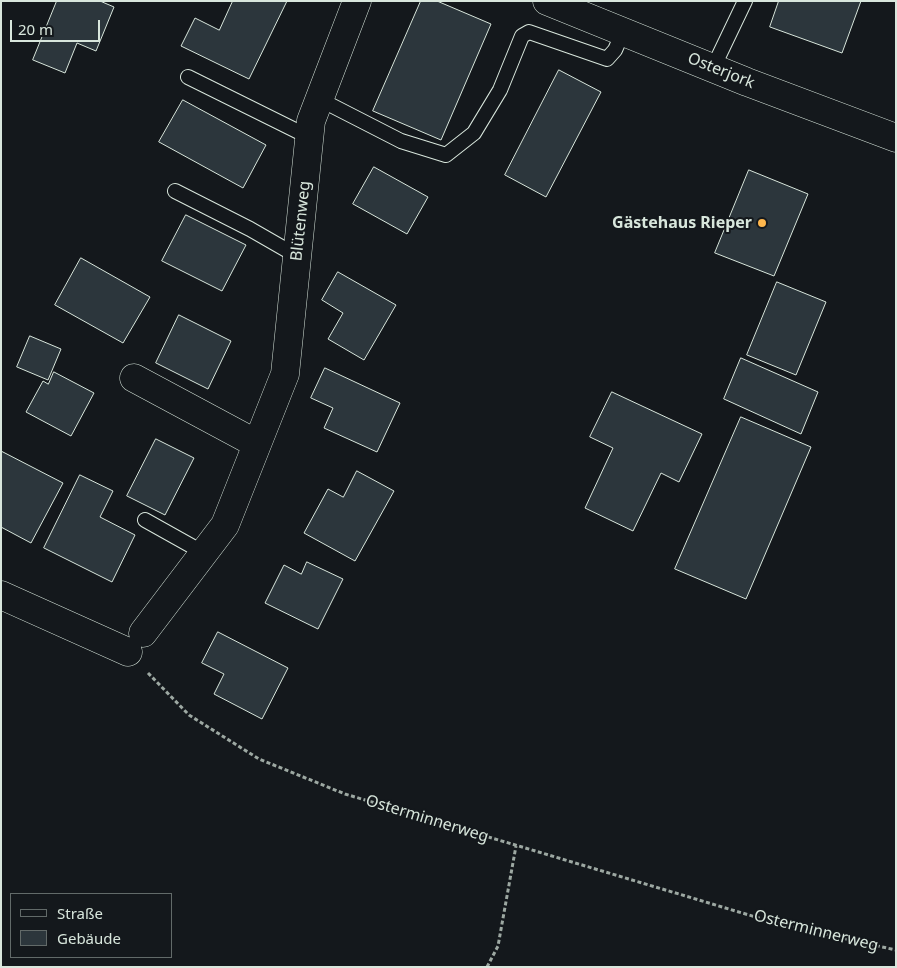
<!DOCTYPE html>
<meta charset="utf-8">
<style>
body{margin:0}
#map{position:relative;width:897px;height:968px;overflow:hidden;background:#14181c;font-family:"Noto Sans",sans-serif}
canvas{display:block}
.frame{position:absolute;inset:0;border:2px solid #d8e6dc;pointer-events:none}
.legend{position:absolute;left:10px;top:893px;width:162px;height:65px;box-sizing:border-box;background:#14181c;border:1px solid #626a69;margin:0;padding:6px 9px;list-style:none;font-size:15px;color:#d8e6dc}
.legend li{display:flex;align-items:center;gap:10px;height:25px}
.legend b{width:25px;border:1px solid #626a69}
.scale{position:absolute;left:10px;top:20px;width:90px;height:22px;box-sizing:border-box;border:2px solid #d8e6dc;border-top:0;padding-left:6px;font-size:15px;line-height:18px;white-space:nowrap;color:#d8e6dc;-webkit-text-stroke:4px #14181c;paint-order:stroke}
</style>
<div id="map">
<canvas width="897" height="968"></canvas>
<div class="frame"></div>
<ul class="legend">
<li><b style="height:6px;background:#14181c"></b>Straße</li>
<li><b style="height:14px;background:#2c363c"></b>Gebäude</li>
</ul>
<div class="scale">20 m</div>
</div>
<script>
const context = document.querySelector('canvas').getContext('2d');
context.lineJoin = 'round';
function fillPath(path, color) { context.fillStyle = color; context.fill(path, 'evenodd'); }
function stroke(path, color, width, dash) { context.strokeStyle = color; context.lineWidth = width; context.lineCap = dash ? 'butt' : 'round'; context.setLineDash(dash || []); context.stroke(path); }
function drawText(font, color, halo, rows, align = 'center') {
  context.font = font + ' "Noto Sans",sans-serif'; context.lineWidth = 4; context.setLineDash([]); context.textBaseline = 'middle'; context.strokeStyle = halo; context.fillStyle = color; for (const [text, x, y, turn = 0] of rows) {
    context.save(); context.translate(x, y); context.rotate((+turn || 0) * Math.PI / 180); context.textAlign = isNaN(turn) ? turn : align; if (halo) context.strokeText(text, 0, 0); context.fillText(text, 0, 0); context.restore();
  }
}
const building = new Path2D(`
 M 57,1 L 100,1 L 114,7 L 96,51 L 77,43 L 65,73 L 33,60 Z
 M 233,1 L 287,1 L 249,79 L 181,46 L 195,18 L 219,30 Z
 M 421,1 L 437,1 L 491,24 L 441,140 L 373,111 Z
 M 779,1 L 861,1 L 842,53 L 770,27 Z
 M 559,70 L 601,92 L 546,197 L 505,175 Z
 M 183,100 L 266,145 L 243,188 L 159,142 Z
 M 374,167 L 428,197 L 407,234 L 353,204 Z
 M 749,170 L 808,194 L 774,276 L 715,253 Z
 M 186,215 L 246,245 L 222,291 L 162,261 Z
 M 81,258 L 150,297 L 123,343 L 55,305 Z
 M 338,272 L 396,305 L 364,360 L 328,339 L 343,313 L 322,300 Z
 M 777,282 L 826,302 L 796,375 L 747,355 Z
 M 179,315 L 231,341 L 208,389 L 156,363 Z
 M 30,336 L 61,349 L 48,380 L 17,367 Z
 M 741,358 L 818,392 L 801,434 L 724,399 Z
 M 325,368 L 400,403 L 377,452 L 324,428 L 333,408 L 311,398 Z
 M 54,372 L 94,393 L 71,436 L 26,412 L 43,381 L 48,384 Z
 M 612,392 L 702,434 L 679,482 L 661,473 L 633,531 L 585,508 L 613,448 L 590,437 Z
 M 741,417 L 811,447 L 746,599 L 675,569 Z
 M 156,439 L 194,458 L 165,515 L 127,496 Z
 M 1,451 L 63,483 L 31,543 L 1,527 Z
 M 357,471 L 394,491 L 355,561 L 304,533 L 328,489 L 343,497 Z
 M 80,475 L 113,491 L 100,517 L 135,535 L 112,582 L 44,548 Z
 M 307,562 L 343,579 L 318,629 L 265,603 L 284,565 L 301,574 Z
 M 218,632 L 288,668 L 262,719 L 214,694 L 224,674 L 202,663 Z`);
const path = new Path2D(`
 M 148,673 L 189,715 L 259,759 L 345,794 L 779,924 L 896,950
 M 487,967 L 498,946 L 516,846`);
const lane = new Path2D(`
 M 713,68 L 745,1
 M 188,77 L 309,137
 M 319,99 L 401,141 L 446,155 L 474,133 L 500,90 L 522,36 L 529,32 L 607,59 L 615,50 L 623,32
 M 175,191 L 250,229 L 297,256
 M 145,520 L 204,553`);
const street = new Path2D(`
 M 134,378 L 257,444
 M 1,595 L 128,652
 M 143,633 L 225,525 L 285,374 L 311,121 L 357,1`);
const secondary = new Path2D(`
 M 547,1 L 747,82 L 896,138`);
const markers = [
 [762,223,5,"#ffb74d"]
];
const streetNames = [
 ["Osterjork",721,71,22],
 ["Blütenweg",301,221,-84],
 ["Osterminnerweg",427,819,17],
 ["Osterminnerweg",816,931,14]
];
const poiNames = [
 ["Gästehaus Rieper",752,223]
];
fillPath(building, '#2c363c');
stroke(building, '#d8e6dc', 1);
stroke(lane, '#d8e6dc', 16);
stroke(street, '#d8e6dc', 29);
stroke(secondary, '#d8e6dc', 29);
stroke(path, '#9da8a2', 3, [4, 2.5]);
stroke(lane, '#14181c', 14);
stroke(street, '#14181c', 28);
stroke(secondary, '#14181c', 28);
for (const [x, y, r, color] of markers) { const dot = new Path2D(); dot.arc(x, y, r, 0, 2 * Math.PI); context.fillStyle = color; context.fill(dot); stroke(dot, '#14181c', 2); }
drawText('16px', '#d8e6dc', '#14181c', streetNames);
drawText('bold 16px', '#d8e6dc', '#14181c', poiNames, 'right');
</script>
